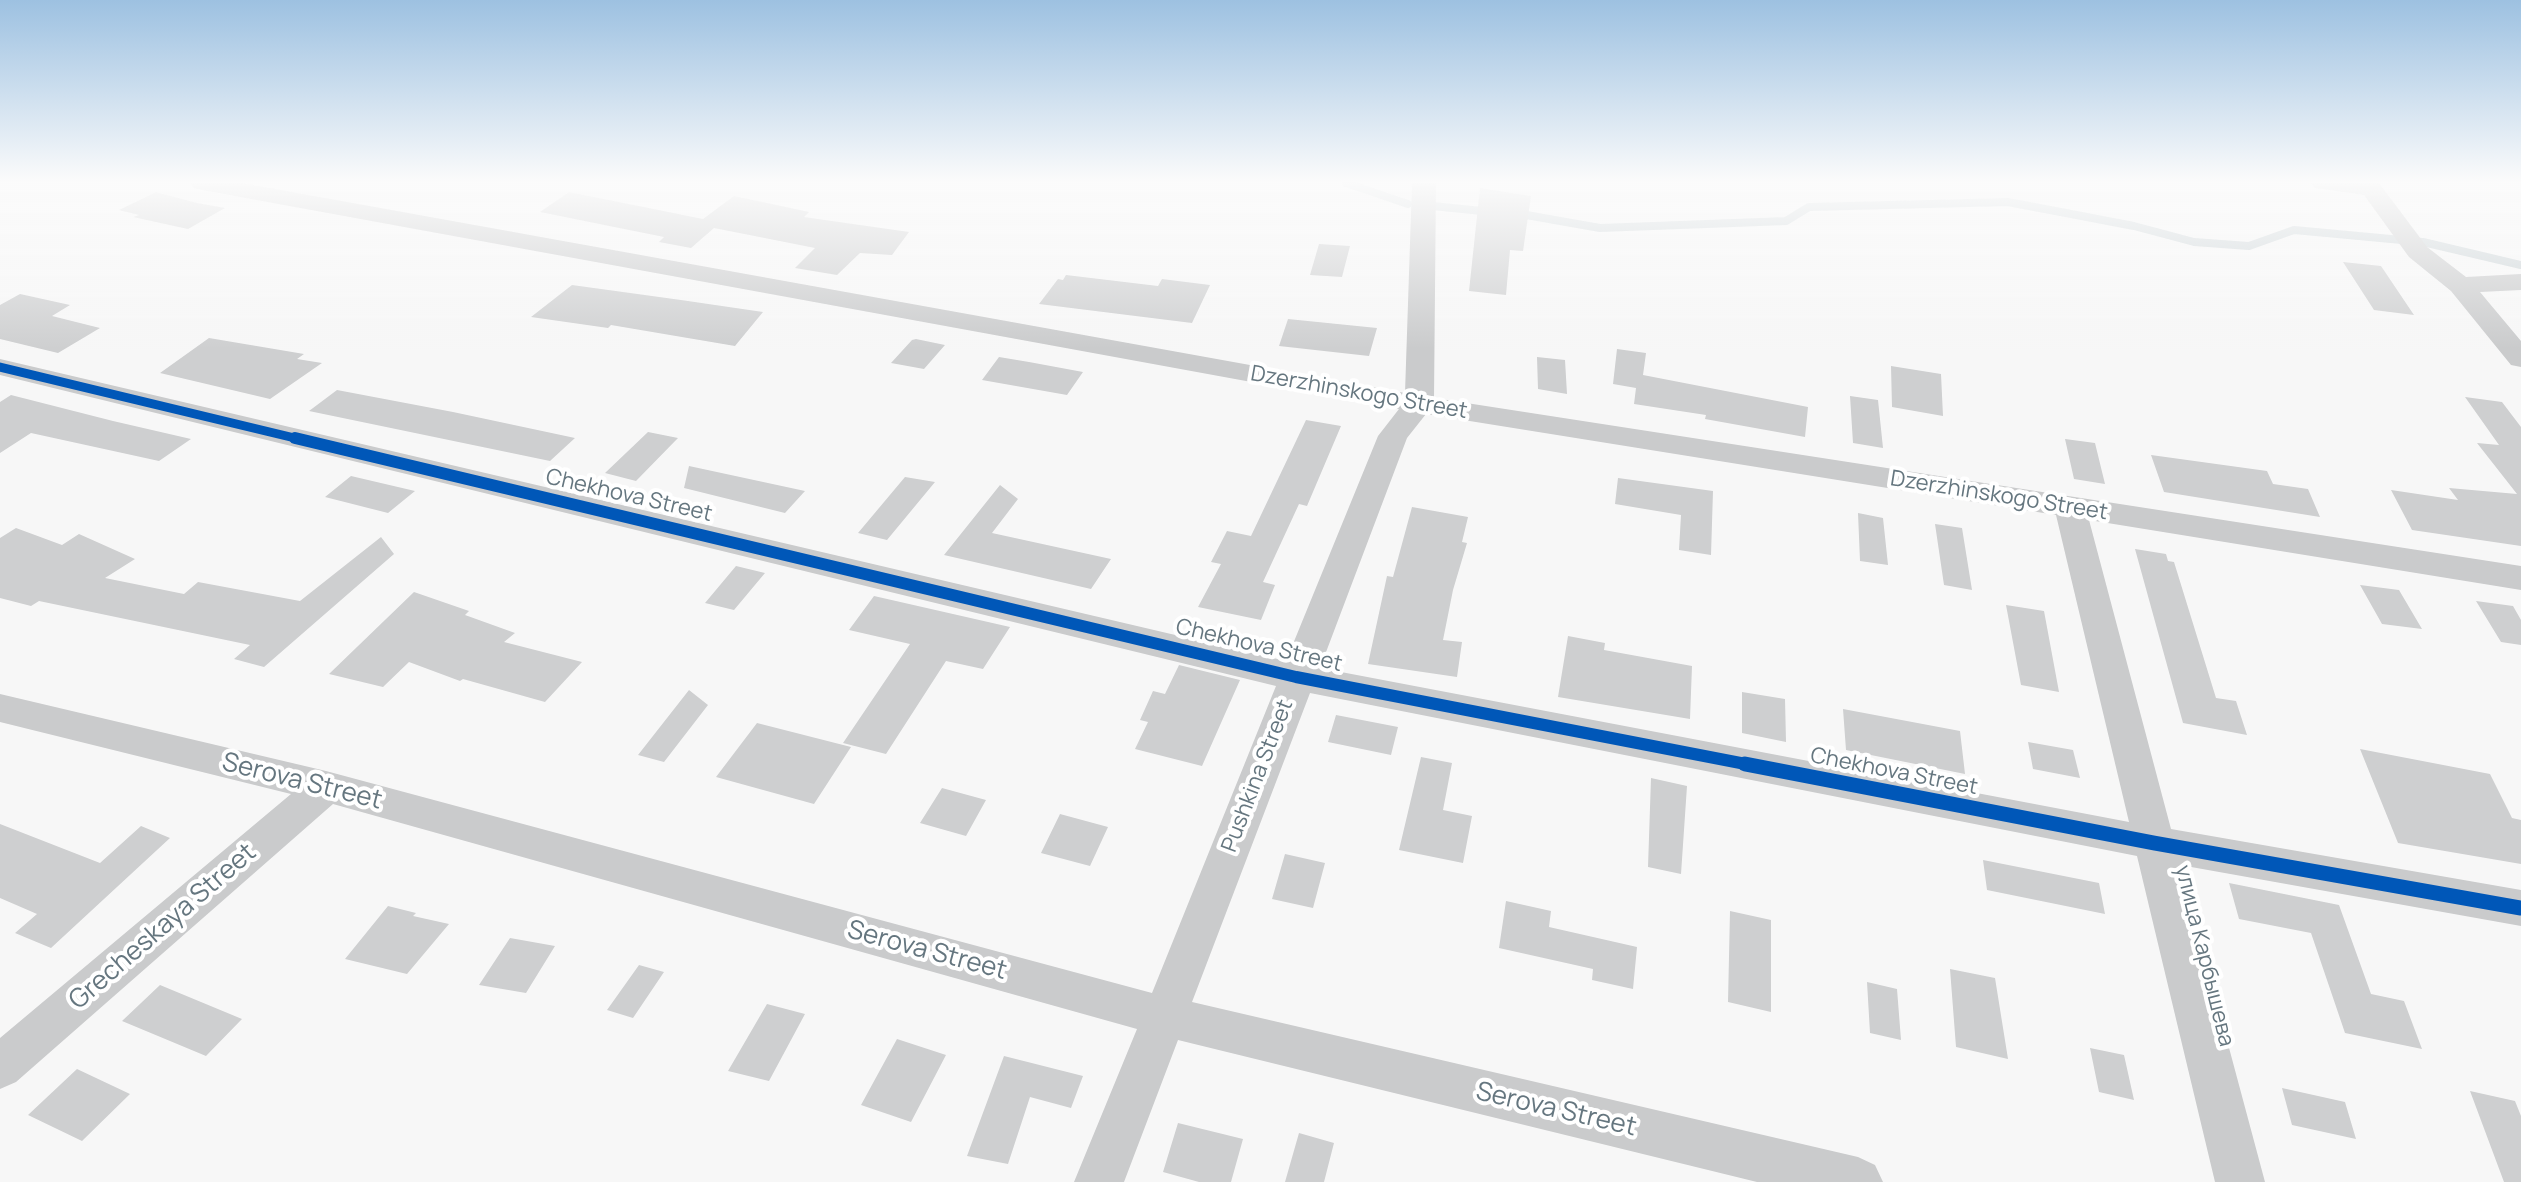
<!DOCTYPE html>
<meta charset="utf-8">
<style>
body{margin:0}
canvas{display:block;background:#f7f7f7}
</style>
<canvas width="2521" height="1182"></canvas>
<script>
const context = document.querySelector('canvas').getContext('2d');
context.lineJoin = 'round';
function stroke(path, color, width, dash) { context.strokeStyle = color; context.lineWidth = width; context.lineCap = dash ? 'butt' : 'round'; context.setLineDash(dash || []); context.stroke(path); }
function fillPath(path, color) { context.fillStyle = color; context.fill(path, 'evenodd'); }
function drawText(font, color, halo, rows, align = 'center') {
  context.font = font + ' Manrope,sans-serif'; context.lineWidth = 8; context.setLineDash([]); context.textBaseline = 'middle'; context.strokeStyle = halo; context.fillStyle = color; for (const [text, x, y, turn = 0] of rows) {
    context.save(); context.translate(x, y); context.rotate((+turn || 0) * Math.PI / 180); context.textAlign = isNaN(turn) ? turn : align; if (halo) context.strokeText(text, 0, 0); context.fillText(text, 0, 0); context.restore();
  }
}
const stream = new Path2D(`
 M 1346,183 L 1408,204
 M 1433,206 L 1491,212
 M 1515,213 L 1600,228 L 1786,221 L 1809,207 L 2008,202 L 2134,226 L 2194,242 L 2249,246 L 2294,230 L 2423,242 L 2521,265`);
const building = new Path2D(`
 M 1480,188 L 1531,196 L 1523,251 L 1510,250 L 1506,295 L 1469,291 Z
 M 156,192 L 197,203 L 225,208 L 188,229 L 133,217 L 139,215 L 119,210 Z
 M 569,192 L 703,219 L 734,196 L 809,212 L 804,217 L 909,232 L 892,255 L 860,253 L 837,275 L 795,268 L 815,248 L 714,228 L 691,248 L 659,242 L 664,237 L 540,212 Z
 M 1319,244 L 1350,246 L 1342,277 L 1310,275 Z
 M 2343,262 L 2381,266 L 2414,315 L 2374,310 Z
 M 1066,275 L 1158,286 L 1162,279 L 1210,285 L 1192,323 L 1039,304 L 1058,279 L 1063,280 Z
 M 572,285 L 681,300 L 763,312 L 735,346 L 611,325 L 608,328 L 531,317 Z
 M 20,294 L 70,305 L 52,316 L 100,328 L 58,353 L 0,339 L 0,305 Z
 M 1288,319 L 1377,328 L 1369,356 L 1279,346 Z
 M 209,338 L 304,354 L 297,359 L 322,363 L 270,399 L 160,373 Z
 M 912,340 L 916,339 L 945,345 L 924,369 L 891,363 Z
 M 1617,349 L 1646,353 L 1643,375 L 1808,407 L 1805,437 L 1705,419 L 1706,415 L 1634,404 L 1636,388 L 1613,384 Z
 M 999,357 L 1029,362 L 1083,372 L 1067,395 L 982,380 Z
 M 1537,357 L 1565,360 L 1567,394 L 1538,389 Z
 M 1891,366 L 1941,374 L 1943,416 L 1892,407 Z
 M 337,390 L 453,412 L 575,438 L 550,461 L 309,411 Z
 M 11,395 L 113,421 L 191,439 L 159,461 L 31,433 L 0,453 L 0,402 Z
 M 1850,396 L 1878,400 L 1883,448 L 1853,443 Z
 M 2465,397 L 2502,402 L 2521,427 L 2521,546 L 2412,530 L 2391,490 L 2458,500 L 2449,488 L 2517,494 L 2477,443 L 2499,445 Z
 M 1306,420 L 1341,426 L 1307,506 L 1299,504 L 1263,582 L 1275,585 L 1261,620 L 1198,607 L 1221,564 L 1211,562 L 1227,531 L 1251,536 Z
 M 648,432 L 678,438 L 636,481 L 605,473 Z
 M 2065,439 L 2095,443 L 2105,484 L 2074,479 Z
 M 2151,455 L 2267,471 L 2273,484 L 2308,489 L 2320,517 L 2164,492 Z
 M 689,466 L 805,491 L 785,513 L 684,488 Z
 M 351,476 L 415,491 L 388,513 L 325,497 Z
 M 905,477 L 935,482 L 887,540 L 858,533 Z
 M 1618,478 L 1713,491 L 1711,555 L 1679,550 L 1681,515 L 1615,504 Z
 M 1000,485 L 1018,499 L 992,533 L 1111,559 L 1091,589 L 944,555 Z
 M 1412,507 L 1468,517 L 1462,542 L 1467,543 L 1453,590 L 1443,640 L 1462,642 L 1457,677 L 1368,664 L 1387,576 L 1393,577 Z
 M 1858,513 L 1883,518 L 1888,565 L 1860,561 Z
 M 1935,524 L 1962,528 L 1972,590 L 1944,585 Z
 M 16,528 L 62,545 L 79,534 L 135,559 L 105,578 L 184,594 L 198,582 L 300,601 L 381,537 L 394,554 L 264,667 L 234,659 L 250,645 L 39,601 L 31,606 L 0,598 L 0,538 Z
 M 2135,549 L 2166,554 L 2168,561 L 2174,562 L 2216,698 L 2236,701 L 2247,735 L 2183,723 Z
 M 736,566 L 765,573 L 734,610 L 705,603 Z
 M 2360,585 L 2399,590 L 2422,629 L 2382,624 Z
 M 414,592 L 469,611 L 465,615 L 515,633 L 504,642 L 582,662 L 545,702 L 463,679 L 460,681 L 409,662 L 383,687 L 329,674 Z
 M 874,596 L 1010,627 L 983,669 L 946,661 L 886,754 L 843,743 L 910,644 L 849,630 Z
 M 2476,601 L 2513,606 L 2521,620 L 2521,645 L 2501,642 Z
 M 2006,605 L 2044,611 L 2059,692 L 2021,685 Z
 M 1568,636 L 1605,643 L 1604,650 L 1692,666 L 1690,719 L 1558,697 Z
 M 1179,665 L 1240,680 L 1202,766 L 1135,749 L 1148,722 L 1140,720 L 1153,691 L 1165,694 Z
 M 689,690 L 708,705 L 664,762 L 638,755 Z
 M 1742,692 L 1785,699 L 1786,742 L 1742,733 Z
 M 1843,709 L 1960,731 L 1965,774 L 1846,750 Z
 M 1336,715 L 1398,727 L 1391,755 L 1328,742 Z
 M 757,723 L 851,747 L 814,804 L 716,777 Z
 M 2028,742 L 2073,750 L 2080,778 L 2033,769 Z
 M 2360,749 L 2490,774 L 2512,818 L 2521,820 L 2521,864 L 2398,843 Z
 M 1421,757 L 1452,763 L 1443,810 L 1472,816 L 1463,863 L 1399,850 Z
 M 1651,778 L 1687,786 L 1681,874 L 1648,867 Z
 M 942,788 L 986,800 L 966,836 L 920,823 Z
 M 1060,814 L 1108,827 L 1090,866 L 1041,853 Z
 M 0,824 L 100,863 L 141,826 L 170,838 L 51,948 L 15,933 L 37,914 L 0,898 Z
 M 1285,854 L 1325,863 L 1313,908 L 1272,899 Z
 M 1983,860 L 2099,883 L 2105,914 L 1987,890 Z
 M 2229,883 L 2339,905 L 2371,994 L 2404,1001 L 2422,1049 L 2345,1033 L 2311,933 L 2239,919 Z
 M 1506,901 L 1551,911 L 1549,927 L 1637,947 L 1633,989 L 1592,980 L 1593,969 L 1499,948 Z
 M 388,906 L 416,913 L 413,916 L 449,924 L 407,974 L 345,959 Z
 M 1730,911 L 1771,920 L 1771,1012 L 1728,1002 Z
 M 510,938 L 555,946 L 526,993 L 479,985 Z
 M 639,965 L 664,972 L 633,1018 L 607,1010 Z
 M 1950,969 L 1995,978 L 2008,1059 L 1956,1047 Z
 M 1867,982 L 1897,989 L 1901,1040 L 1870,1033 Z
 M 160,985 L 242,1019 L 206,1056 L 122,1021 Z
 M 767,1004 L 805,1014 L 769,1081 L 728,1071 Z
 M 897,1039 L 946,1055 L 911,1122 L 861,1105 Z
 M 2090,1048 L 2124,1055 L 2134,1100 L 2099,1092 Z
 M 1004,1056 L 1083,1076 L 1071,1108 L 1030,1097 L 1008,1164 L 967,1156 Z
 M 77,1069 L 130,1094 L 82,1141 L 28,1115 Z
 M 2282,1088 L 2345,1102 L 2356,1139 L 2292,1125 Z
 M 2470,1091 L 2515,1101 L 2521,1116 L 2521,1182 L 2504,1182 Z
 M 1178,1123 L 1243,1139 L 1231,1182 L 1199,1182 L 1163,1172 Z
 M 1299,1133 L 1334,1143 L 1324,1182 L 1285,1182 Z`);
const minor = new Path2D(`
 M 190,183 L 242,183 L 1405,393 L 1412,183 L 1436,183 L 1434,398 L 2521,566 L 2521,590 L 2089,520 L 2171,829 L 2521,890 L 2521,926 L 2180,865 L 2265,1182 L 2215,1182 L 2137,856 L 1310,693 L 1192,1002 L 1858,1157 L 1875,1165 L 1883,1182 L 1757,1182 L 1178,1040 L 1124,1182 L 1074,1182 L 1137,1029 L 333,804 L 16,1082 L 0,1089 L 0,1038 L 291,794 L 0,722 L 0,694 L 326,771 L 1152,993 L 1276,686 L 0,375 L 0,359 L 1286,661 L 1378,436 L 1399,409 L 202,190 L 194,188 ZM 1426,414 L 2056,515 L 2129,822 L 1320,668 L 1407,438 Z
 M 2311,183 L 2379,183 L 2427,247 L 2466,277 L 2521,274 L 2521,290 L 2480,292 L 2521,341 L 2521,367 L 2511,365 L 2451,291 L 2409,257 L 2364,195 L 2315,188 Z`);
const cyclewayFar2 = new Path2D(`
 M 0,367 L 303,440`);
const cyclewayFar1 = new Path2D(`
 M 295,438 L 1296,677 L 1756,766`);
const cycleway = new Path2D(`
 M 1745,764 L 2154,843 L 2521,908`);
const streetNames = [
 ["Dzerzhinskogo Street",1359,393,10],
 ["Chekhova Street",629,496,13],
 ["Dzerzhinskogo Street",1999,496,9],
 ["Chekhova Street",1259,646,13],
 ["Chekhova Street",1894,772,11],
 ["Pushkina Street",1258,776,-69],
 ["улица Карбышева",2204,956,76]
];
const nearStreetnames = [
 ["Serova Street",302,782,14],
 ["Grecheskaya Street",163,927,-41],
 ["Serova Street",927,951,15],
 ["Serova Street",1556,1110,13]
];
stroke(stream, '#ccd4d7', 8);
fillPath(building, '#cecfd0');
fillPath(minor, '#cacbcc');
stroke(cyclewayFar2, '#0057b8', 9);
stroke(cyclewayFar1, '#0057b8', 12);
stroke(cycleway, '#0057b8', 15);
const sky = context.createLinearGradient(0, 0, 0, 349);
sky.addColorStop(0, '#9dc1e1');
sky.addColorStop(0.52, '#fbfbfb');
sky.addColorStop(1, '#fbfbfb00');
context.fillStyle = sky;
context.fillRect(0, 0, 2521, 349);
drawText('22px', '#65767f', '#fff', streetNames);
drawText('26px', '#65767f', '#fff', nearStreetnames);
</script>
